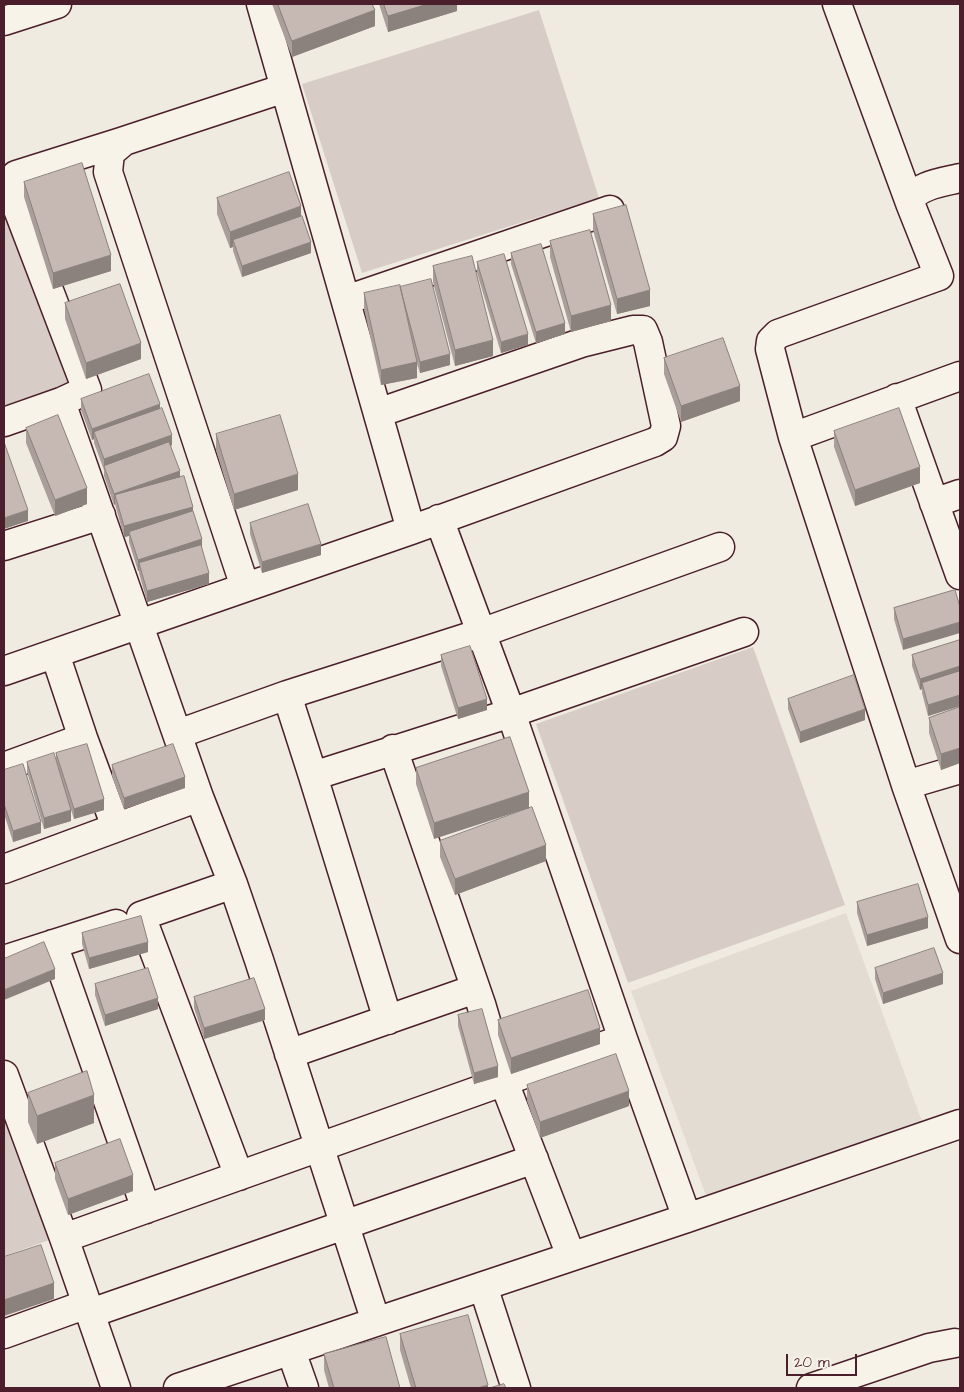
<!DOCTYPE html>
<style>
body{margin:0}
#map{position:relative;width:964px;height:1392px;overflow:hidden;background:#f0ebe0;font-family:"Architects Daughter",sans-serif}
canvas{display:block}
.frame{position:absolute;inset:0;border:5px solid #4a1f2b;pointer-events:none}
.scale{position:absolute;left:786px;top:1354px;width:71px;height:22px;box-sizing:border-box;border:2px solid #4a1f2b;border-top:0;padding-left:6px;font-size:15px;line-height:18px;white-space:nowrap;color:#4a1f2b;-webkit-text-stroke:4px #f7f3e8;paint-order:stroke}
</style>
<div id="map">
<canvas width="964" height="1392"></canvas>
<div class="frame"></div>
<div class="scale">20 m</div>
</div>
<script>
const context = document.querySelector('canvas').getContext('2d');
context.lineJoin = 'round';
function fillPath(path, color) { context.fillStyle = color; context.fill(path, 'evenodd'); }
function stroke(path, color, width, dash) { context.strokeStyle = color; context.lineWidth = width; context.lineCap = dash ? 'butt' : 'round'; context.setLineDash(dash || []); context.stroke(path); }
const built = new Path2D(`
 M 846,913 L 923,1124 L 708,1201 L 631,991 Z`);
const green = new Path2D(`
 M 539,10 L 599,198 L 362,273 L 302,84 Z
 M 4,186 L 73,386 L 4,409 Z
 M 753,647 L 845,905 L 628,983 L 536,724 Z
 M 4,1107 L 52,1239 L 4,1256 Z`);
const minor = new Path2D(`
 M 261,4 L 411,530
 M 837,4 L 910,203
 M 4,21 L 57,4
 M 960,178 C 944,182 914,185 910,203 L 939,276 L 778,334 L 771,341 L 770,349 L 793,437 L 906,785 L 960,939
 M 346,300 L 610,210
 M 897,398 L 960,575
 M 61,402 L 199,797 L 233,884 L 259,960 L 376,1322
 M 4,422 L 61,402 L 87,390 L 11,191 L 16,175 L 124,141
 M 793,437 L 960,376
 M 934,503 L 960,494
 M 439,519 L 511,713 L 623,1039 L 687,1218
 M 4,546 L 101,515
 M 245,587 L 108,172 L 110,153 L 124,141 L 285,88
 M 55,654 L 83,738 L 116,827
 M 4,671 L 411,530 L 655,442 L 663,437 L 666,426 L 648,342 L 643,330 L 633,330 L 581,343 L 378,413
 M 287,695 L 313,776 L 388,1020
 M 178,734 L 287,695 L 481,633 L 720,547
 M 393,749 L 481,1004 L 504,1082 L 571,1256
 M 4,767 L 83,738
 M 313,776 L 511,713 L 744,632
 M 906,785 L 960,769
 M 4,869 L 199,797
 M 233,884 L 141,916 L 239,1176
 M 53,944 L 146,1209
 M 4,960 L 116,924
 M 289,1054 L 475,989
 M 4,1075 L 64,1238 L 116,1388
 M 64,1238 L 623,1039
 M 483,1286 L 516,1388
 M 91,1313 L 534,1159
 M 4,1334 L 87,1304
 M 291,1351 L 304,1388
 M 178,1388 L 687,1218 L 960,1124
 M 811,1388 L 929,1348 L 955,1343`);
const wall = new Path2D(`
 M 272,4 L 372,4 L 375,26 L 292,57 Z
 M 379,4 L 457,4 L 457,11 L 388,32 Z
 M 24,182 L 111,271 L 53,289 L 24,197 Z
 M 217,198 L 301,217 L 311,253 L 242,277 L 233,251 L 233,247 L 230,248 L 217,214 Z
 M 593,214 L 650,306 L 617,314 L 593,230 Z
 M 550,241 L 611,321 L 571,332 L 550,257 Z
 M 511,253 L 565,334 L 536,343 L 511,264 Z
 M 477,262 L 528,345 L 501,353 L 477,273 Z
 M 433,266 L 493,356 L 455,366 L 433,282 Z
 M 400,287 L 450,365 L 420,373 L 417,364 L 417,378 L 381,385 L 364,309 L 364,293 Z
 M 65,303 L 141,359 L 86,379 L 65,319 Z
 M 664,358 L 740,401 L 681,422 L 664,374 Z
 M 81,399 L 160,409 L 172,445 L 171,446 L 180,477 L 193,511 L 202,550 L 209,584 L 147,602 L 139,573 L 139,571 L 138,571 L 129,542 L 129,536 L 124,537 L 115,504 L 114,505 L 104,476 L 104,470 L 94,443 L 94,439 L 92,440 L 81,410 Z
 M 26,428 L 87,504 L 55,516 L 26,443 Z
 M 834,431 L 920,483 L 855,506 L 834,447 Z
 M 216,434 L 298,490 L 234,510 L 216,450 Z
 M 250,523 L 321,555 L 262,573 L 250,534 Z
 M 955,590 L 903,650 L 894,619 L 894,608 Z
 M 960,640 L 960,706 L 928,716 L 922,693 L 922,689 L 920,690 L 912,666 L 912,655 Z
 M 441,655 L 487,710 L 458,719 L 441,666 Z
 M 788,699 L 865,720 L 800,743 L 788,709 Z
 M 960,707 L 960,763 L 941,770 L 929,733 L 929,718 Z
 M 510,737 L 434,839 L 416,784 L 416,768 Z
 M 56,753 L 104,810 L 74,819 L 70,807 L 71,821 L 44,829 L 27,772 L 27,762 L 56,762 Z
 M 112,765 L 185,788 L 124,809 L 112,776 Z
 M 4,770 L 41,833 L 13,842 L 4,814 Z
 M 959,775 L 960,775 L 960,789 L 959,786 Z
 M 440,841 L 546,861 L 455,895 L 440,857 Z
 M 857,902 L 928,928 L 867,946 L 857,913 Z
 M 82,933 L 148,952 L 89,969 L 82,944 Z
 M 875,968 L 943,984 L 883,1004 L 875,979 Z
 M 95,984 L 158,1009 L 105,1026 L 95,995 Z
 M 194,997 L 265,1020 L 204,1039 L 194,1008 Z
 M 458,1015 L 498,1077 L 474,1084 L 458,1026 Z
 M 498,1020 L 600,1044 L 511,1074 L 498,1035 Z
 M 527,1085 L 629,1106 L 540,1138 L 527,1101 Z
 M 28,1093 L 94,1123 L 37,1144 L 28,1122 Z
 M 55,1163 L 133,1191 L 68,1215 L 55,1179 Z
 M 400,1334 L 488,1388 L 411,1388 L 400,1350 Z
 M 324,1354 L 400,1388 L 329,1388 L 324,1370 Z`);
const shadedWall = new Path2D(`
 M 428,4 L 457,4 L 457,11 L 388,32 L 388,16 Z
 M 375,10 L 375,26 L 292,57 L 292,41 Z
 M 301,206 L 301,222 L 233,240 L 233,247 L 230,248 L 230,232 Z
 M 311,242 L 311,253 L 242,277 L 242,266 Z
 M 111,255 L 111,271 L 53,289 L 53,273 Z
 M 650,290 L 650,306 L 617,314 L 617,299 Z
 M 611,305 L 611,321 L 571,332 L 571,316 Z
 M 565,323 L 565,334 L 536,343 L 536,332 Z
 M 528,334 L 528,345 L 501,353 L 501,342 Z
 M 493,340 L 493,356 L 455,366 L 455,350 Z
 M 141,343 L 141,359 L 86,379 L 86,363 Z
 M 450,354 L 450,365 L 420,373 L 420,362 Z
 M 417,362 L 417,378 L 381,385 L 381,370 Z
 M 740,386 L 740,401 L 681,422 L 681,406 Z
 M 160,404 L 160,415 L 94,432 L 94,439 L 92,440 L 92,429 Z
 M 172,435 L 172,445 L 105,469 L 104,466 L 104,470 L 104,459 Z
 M 920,467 L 920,483 L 855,506 L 855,490 Z
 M 180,471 L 180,481 L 115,495 L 115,504 L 114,505 L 114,494 Z
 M 298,474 L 298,490 L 234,510 L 234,494 Z
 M 87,488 L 87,504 L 55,516 L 55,500 Z
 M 193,507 L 193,517 L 129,532 L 129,536 L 124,537 L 124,526 Z
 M 28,510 L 28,521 L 4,529 L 4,518 Z
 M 202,539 L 202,550 L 139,563 L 139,571 L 138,571 L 138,560 Z
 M 321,544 L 321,555 L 262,573 L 262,562 Z
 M 209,573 L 209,584 L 147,602 L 147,591 Z
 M 960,622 L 960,633 L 903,650 L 903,639 Z
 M 960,666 L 960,677 L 922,683 L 922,689 L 920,690 L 920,679 Z
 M 960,695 L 960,706 L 928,716 L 928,705 Z
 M 487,699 L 487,710 L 458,719 L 458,708 Z
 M 865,709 L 865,720 L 800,743 L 800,732 Z
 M 960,748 L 960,763 L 941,770 L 941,754 Z
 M 185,777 L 185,788 L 124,809 L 124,798 Z
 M 529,792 L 529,808 L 434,839 L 434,823 Z
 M 104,799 L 104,810 L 74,819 L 74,809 Z
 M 71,810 L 71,821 L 44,829 L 44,818 Z
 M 41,822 L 41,833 L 13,842 L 13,831 Z
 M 546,845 L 546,861 L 455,895 L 455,879 Z
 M 928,917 L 928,928 L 867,946 L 867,935 Z
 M 148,942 L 148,952 L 89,969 L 89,958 Z
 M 55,969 L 55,979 L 4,1000 L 4,990 Z
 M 943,973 L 943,984 L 883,1004 L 883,993 Z
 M 158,998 L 158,1009 L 105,1026 L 105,1015 Z
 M 265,1009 L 265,1020 L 204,1039 L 204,1028 Z
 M 600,1028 L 600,1044 L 511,1074 L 511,1058 Z
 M 498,1066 L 498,1077 L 474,1084 L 474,1073 Z
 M 629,1091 L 629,1106 L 540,1138 L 540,1122 Z
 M 94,1095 L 94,1123 L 37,1144 L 37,1116 Z
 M 133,1175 L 133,1191 L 68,1215 L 68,1199 Z
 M 54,1283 L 54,1299 L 4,1316 L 4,1300 Z
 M 488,1385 L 488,1388 L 478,1388 Z`);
const building = new Path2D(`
 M 278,4 L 372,4 L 375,10 L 292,41 Z
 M 384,4 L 428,4 L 388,16 Z
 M 82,163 L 111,255 L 53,273 L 24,182 Z
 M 289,172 L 301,206 L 230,232 L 217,198 Z
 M 626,205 L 650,290 L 617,299 L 593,214 Z
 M 302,216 L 311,242 L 242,266 L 233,240 Z
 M 590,230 L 611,305 L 571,316 L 550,241 Z
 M 541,244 L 565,323 L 536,332 L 511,253 Z
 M 504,254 L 528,334 L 501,342 L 477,262 Z
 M 472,256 L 493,340 L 455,350 L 433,266 Z
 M 431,279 L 450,354 L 420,362 L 400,287 Z
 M 120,284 L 141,343 L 86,363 L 65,303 Z
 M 400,285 L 417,362 L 381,370 L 364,293 Z
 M 723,338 L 740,386 L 681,406 L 664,358 Z
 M 149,374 L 160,404 L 92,429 L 81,399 Z
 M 162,408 L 172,435 L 104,459 L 94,432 Z
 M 899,408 L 920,467 L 855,490 L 834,431 Z
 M 58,415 L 87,488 L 55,500 L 26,428 Z
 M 280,415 L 298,474 L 234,494 L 216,434 Z
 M 4,442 L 28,510 L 4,518 Z
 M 169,442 L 180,471 L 114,494 L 104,466 Z
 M 184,476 L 193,507 L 124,526 L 115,495 Z
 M 308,504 L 321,544 L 262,562 L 250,523 Z
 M 193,511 L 202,539 L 138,560 L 129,532 Z
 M 201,545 L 209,573 L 147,591 L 139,563 Z
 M 955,590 L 960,607 L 960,622 L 903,639 L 894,608 Z
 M 960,640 L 960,666 L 920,679 L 912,655 Z
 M 470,646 L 487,699 L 458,708 L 441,655 Z
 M 960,671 L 960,695 L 928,705 L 922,683 Z
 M 854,675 L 865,709 L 800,732 L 788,699 Z
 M 960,707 L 960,748 L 941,754 L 929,718 Z
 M 510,737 L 529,792 L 434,823 L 416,768 Z
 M 87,744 L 104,799 L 74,809 L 56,753 Z
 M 173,744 L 185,777 L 124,798 L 112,765 Z
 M 54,753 L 71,810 L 44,818 L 27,762 Z
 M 23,764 L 41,822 L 13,831 L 4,804 L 4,770 Z
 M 532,807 L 546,845 L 455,879 L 440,841 Z
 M 918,884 L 928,917 L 867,935 L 857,902 Z
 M 141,916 L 148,942 L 89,958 L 82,933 Z
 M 44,942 L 55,969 L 4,990 L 4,959 Z
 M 934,948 L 943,973 L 883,993 L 875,968 Z
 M 148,968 L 158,998 L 105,1015 L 95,984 Z
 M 254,978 L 265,1009 L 204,1028 L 194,997 Z
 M 588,990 L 600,1028 L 511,1058 L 498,1020 Z
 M 482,1009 L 498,1066 L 474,1073 L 458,1015 Z
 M 616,1054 L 629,1091 L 540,1122 L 527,1085 Z
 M 87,1071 L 94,1095 L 37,1116 L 28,1093 Z
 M 120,1139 L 133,1175 L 68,1199 L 55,1163 Z
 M 41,1245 L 54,1283 L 4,1300 L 4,1257 Z
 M 468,1315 L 488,1385 L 478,1388 L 416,1388 L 400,1334 Z
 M 386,1337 L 400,1388 L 334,1388 L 324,1354 Z
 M 504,1384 L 506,1388 L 490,1388 Z`);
fillPath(built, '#e3dcd2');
fillPath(green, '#d8cdc6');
stroke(minor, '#4a1f2b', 31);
stroke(minor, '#f7f3e8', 28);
fillPath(wall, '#aa9e9a');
fillPath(shadedWall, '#8b817d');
fillPath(building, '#c6b8b3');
stroke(building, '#8b817d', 1);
</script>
